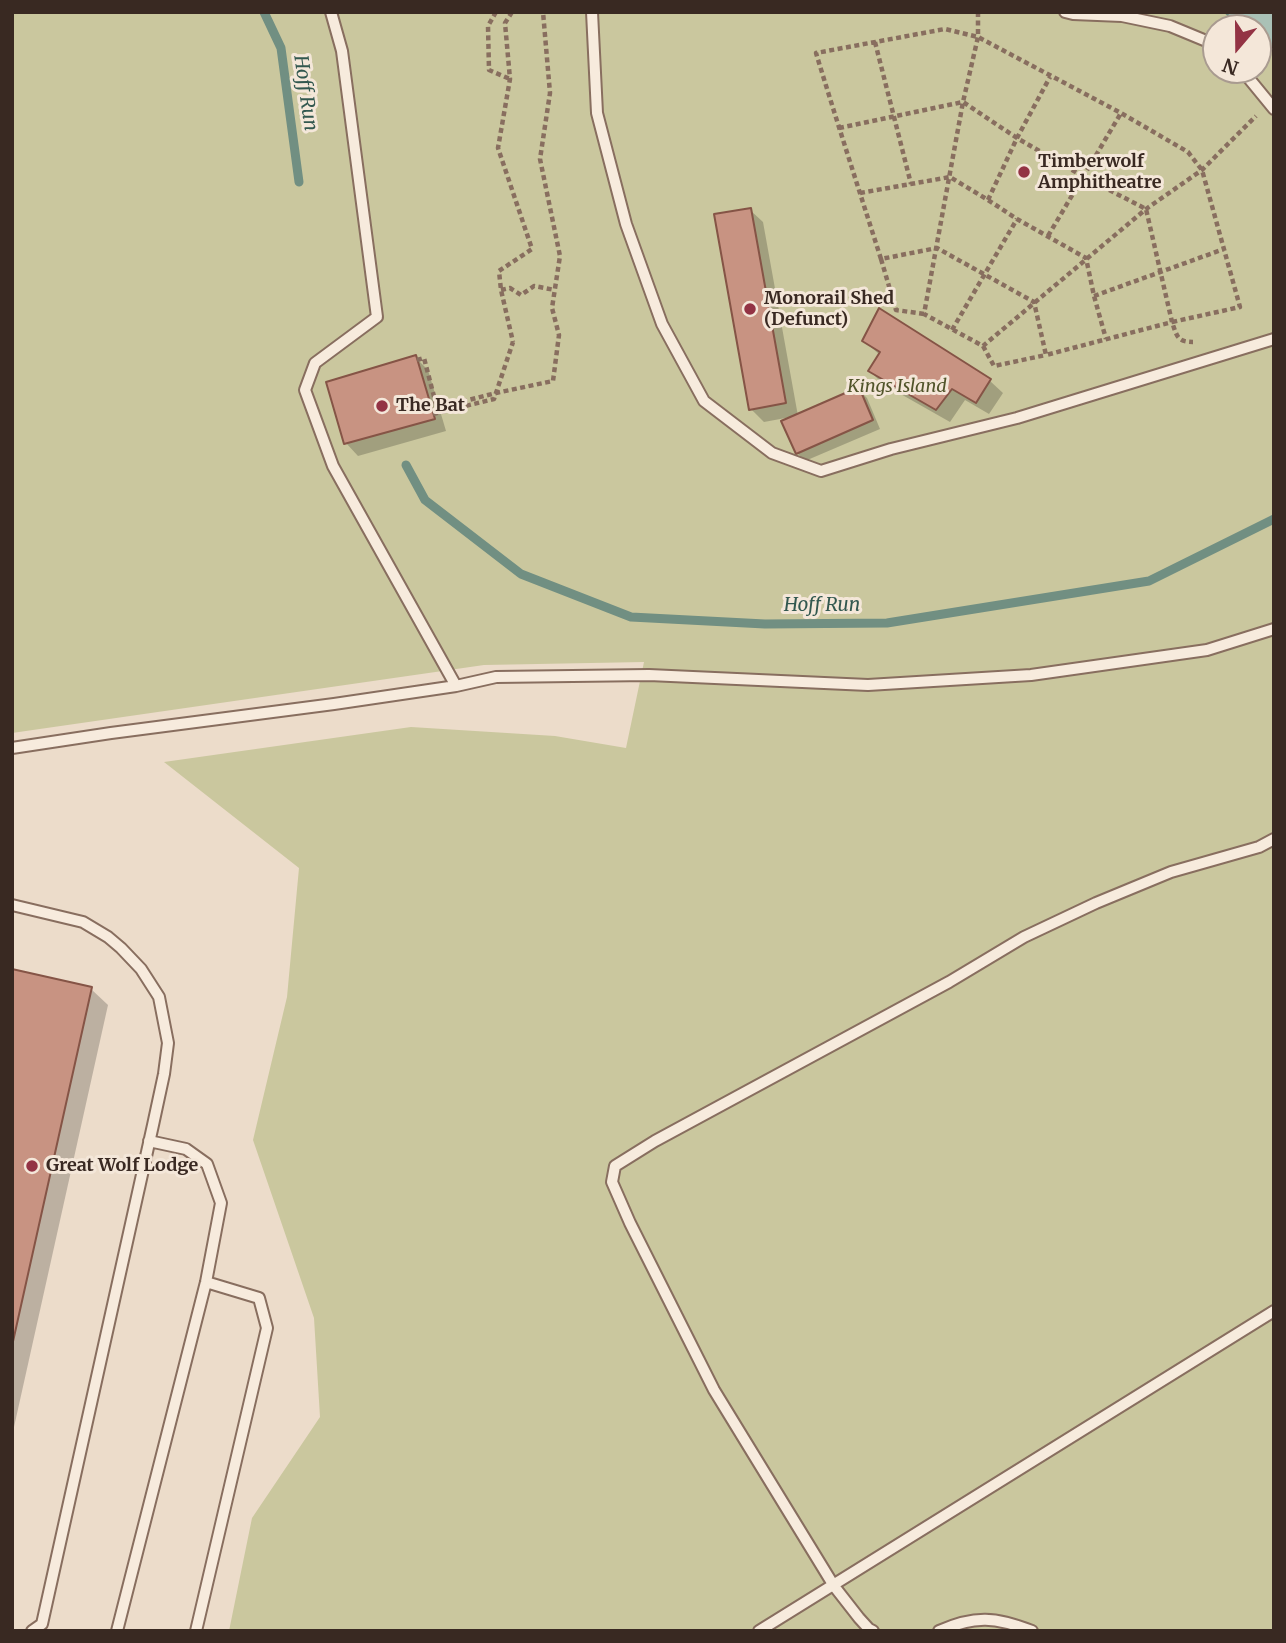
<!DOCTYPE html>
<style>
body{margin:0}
#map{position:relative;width:1286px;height:1643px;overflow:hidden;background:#ecdcca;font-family:Merriweather,serif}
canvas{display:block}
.frame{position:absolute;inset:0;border:14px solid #392922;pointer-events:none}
.north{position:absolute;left:1202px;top:14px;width:70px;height:70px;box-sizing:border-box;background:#f4e7d9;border:2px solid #a99b90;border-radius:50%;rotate:200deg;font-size:19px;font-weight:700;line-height:28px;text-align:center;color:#392922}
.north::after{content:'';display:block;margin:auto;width:24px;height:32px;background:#933344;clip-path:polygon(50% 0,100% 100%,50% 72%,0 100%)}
</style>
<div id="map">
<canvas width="1286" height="1643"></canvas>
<div class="frame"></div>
<div class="north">N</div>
</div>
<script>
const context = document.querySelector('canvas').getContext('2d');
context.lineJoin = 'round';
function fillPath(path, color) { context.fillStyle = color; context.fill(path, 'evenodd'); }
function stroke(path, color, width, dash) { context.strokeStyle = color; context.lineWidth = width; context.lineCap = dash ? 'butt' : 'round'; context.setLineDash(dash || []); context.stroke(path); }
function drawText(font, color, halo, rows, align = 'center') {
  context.font = font + ' Merriweather,serif'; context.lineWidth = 6; context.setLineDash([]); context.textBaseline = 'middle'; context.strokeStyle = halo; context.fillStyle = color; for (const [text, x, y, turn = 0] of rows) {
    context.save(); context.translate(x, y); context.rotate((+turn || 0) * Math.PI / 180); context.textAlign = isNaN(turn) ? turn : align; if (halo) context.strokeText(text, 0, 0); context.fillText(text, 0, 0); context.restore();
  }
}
const green = new Path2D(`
 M 12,12 L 1274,12 L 1274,1631 L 229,1631 L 252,1518 L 320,1417 L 314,1318 L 253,1140 L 287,997 L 299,868 L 164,762 L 411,727 L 555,736 L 626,748 L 644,662 L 484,665 L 12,733 ZM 1216,28 L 1258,28 L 1258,70 L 1216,70 Z`);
const water = new Path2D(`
 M 1225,12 L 1274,12 L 1274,53 L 1268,44 L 1258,36 L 1258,28 L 1252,28 L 1252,24 L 1245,28 L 1240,28 Z`);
const shadow = new Path2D(`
 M 750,210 L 763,222 L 798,416 L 858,389 L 867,398 L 880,429 L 805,461 L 797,453 L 791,417 L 764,422 L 751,409 Z
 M 864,341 L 990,381 L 1003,393 L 989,414 L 965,400 L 950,422 L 883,384 L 870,371 L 880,355 Z
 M 415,357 L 428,370 L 446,431 L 358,456 L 346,443 Z
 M 12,971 L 91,989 L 108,1005 L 12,1436 Z`);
const stream = new Path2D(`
 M 264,12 L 281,48 L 299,182
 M 406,465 L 425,500 L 521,574 L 631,617 L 765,624 L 887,623 L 1149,581 L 1274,519`);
const building = new Path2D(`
 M 751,208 L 786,403 L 749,410 L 714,214 Z
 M 879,308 L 991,379 L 976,403 L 952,389 L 936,410 L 868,371 L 880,352 L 862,341 Z
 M 416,355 L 435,419 L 344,444 L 326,382 Z
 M 859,387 L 873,420 L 796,454 L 781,421 Z
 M 12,969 L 92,987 L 12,1346 Z`);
const path = new Path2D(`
 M 496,12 L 488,26 L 489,70 L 510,79
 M 512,12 L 505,23 L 510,79 L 498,148 L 532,249 L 499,271 L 501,290 L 513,342
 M 978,12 L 978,37 L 963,102 L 924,314 L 983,346 L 1146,209 L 1202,170 L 1256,116
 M 875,42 L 911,184
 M 839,128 L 963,102 L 1017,138 L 1084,177 L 1146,209 L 1172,322 L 1046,355 L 1034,302 L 937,248 L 881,259 C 859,190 837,122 816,53 L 945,29 L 978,37 L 1121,113 L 1188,152 L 1202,170 L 1240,307 L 1172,322 C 1177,336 1177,342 1193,342
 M 860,193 L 950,177 L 988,200 L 1017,219 L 1086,258 L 1094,296 L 1106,339
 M 988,200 L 1017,138 L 1050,77
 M 1048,236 L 1121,113
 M 881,259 L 896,310 L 924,314
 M 501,290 L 510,288 L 521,295 L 534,286 L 555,290
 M 1094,296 L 1224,249
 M 952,330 L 1017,219
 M 983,346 L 994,366 L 1046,355
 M 417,360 L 424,358 L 437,408 L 496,393 L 553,381 L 559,335 L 552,308 L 560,256 L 540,159 L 550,93 L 543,12`);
const service = new Path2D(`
 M 331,12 L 342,51 L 377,317 L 315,363 L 305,390 L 333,466 L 456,686
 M 592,12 L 597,113 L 626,224 L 662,324 L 704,401 L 772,453 L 821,471 L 891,449 L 1017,418 L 1274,339
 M 1065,12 L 1073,14 L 1122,16 L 1170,26 L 1216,45
 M 1242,70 L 1274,109
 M 12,748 L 111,733 L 334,704 L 456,686 L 496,677 L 649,675 L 868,685 L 1031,675 L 1207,650 L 1274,629
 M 12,905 L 83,922 L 108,937 L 121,948 L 141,969 L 159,997 L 168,1043 L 164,1074 L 153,1125 L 42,1624 L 32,1631
 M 117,1631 L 206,1282 L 221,1203 L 207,1164 L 186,1149 L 149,1141
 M 196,1631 L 267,1328 L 259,1298 L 206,1282
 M 759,1631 L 1274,1311
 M 873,1631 L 869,1629 L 859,1618 L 834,1586 L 714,1390 L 630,1223 L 612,1182 L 615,1166 L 655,1141 L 949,982 L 1024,937 L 1096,903 L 1171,872 L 1259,847 L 1274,839
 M 939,1631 C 975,1615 996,1617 1032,1631`);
const pathBridge = new Path2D(`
 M 433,414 L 494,399 L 513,342`);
const markers = [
 [1024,172,7,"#933344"],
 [750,309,7,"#933344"],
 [382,406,7,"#933344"],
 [32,1166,7,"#933344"]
];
const poiNames = [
 ["Timberwolf",1038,162],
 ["Amphitheatre",1038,183],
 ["Monorail Shed",764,299],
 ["(Defunct)",764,320],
 ["The Bat",396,406],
 ["Great Wolf Lodge",46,1166]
];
const parkNames = [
 ["Kings Island",897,387]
];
const waterNames = [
 ["Hoff Run",305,93,82],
 ["Hoff Run",822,606]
];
fillPath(green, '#cac79e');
fillPath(water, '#aac1b6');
stroke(water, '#718f82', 2);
fillPath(shadow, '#0003');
stroke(stream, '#718f82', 9);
fillPath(building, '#c89382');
stroke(building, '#855446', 2);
stroke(service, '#886e5f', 14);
stroke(path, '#886e5f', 4.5, [5, 3.5]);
stroke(service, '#f7ebdd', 10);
stroke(pathBridge, '#886e5f', 4.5, [5, 3.5]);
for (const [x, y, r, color] of markers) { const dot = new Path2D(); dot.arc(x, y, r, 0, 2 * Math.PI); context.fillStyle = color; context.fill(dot); stroke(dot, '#f4e7d9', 2.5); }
drawText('bold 18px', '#392922', '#f4e7d9', poiNames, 'left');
drawText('italic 18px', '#51542a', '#f4e7d9', parkNames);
drawText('italic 19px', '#32584f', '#f4e7d9', waterNames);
</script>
